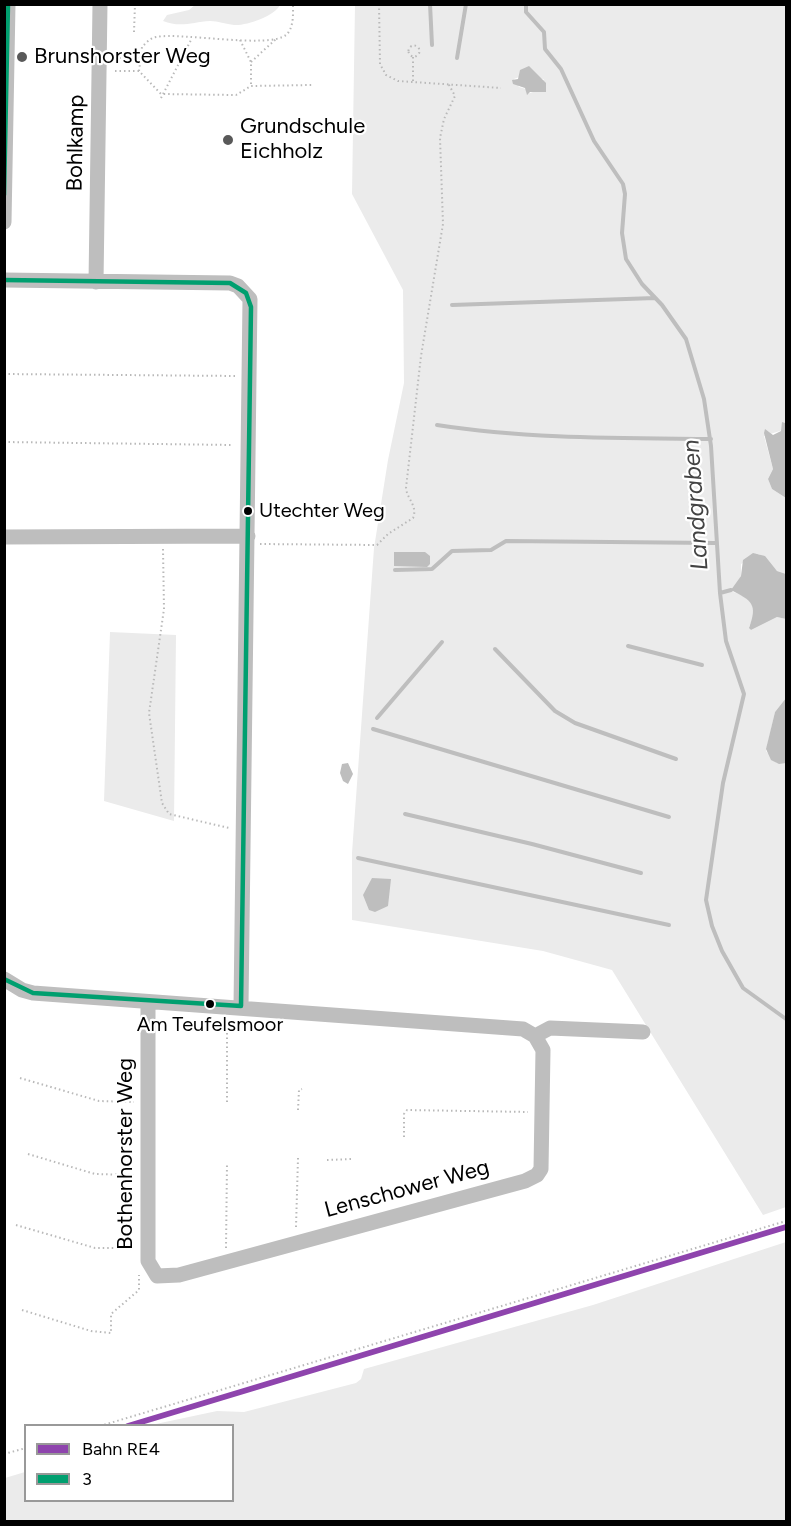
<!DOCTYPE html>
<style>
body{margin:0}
#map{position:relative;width:791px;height:1526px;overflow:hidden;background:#fff;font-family:Figtree,sans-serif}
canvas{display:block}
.frame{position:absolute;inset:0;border:6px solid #000;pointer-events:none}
.legend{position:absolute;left:24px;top:1424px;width:210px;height:78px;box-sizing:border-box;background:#fff;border:2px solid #999;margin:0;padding:8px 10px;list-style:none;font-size:18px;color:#000}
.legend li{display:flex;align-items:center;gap:12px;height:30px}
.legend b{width:30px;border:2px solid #999}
</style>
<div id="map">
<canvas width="791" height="1526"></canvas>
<div class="frame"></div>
<ul class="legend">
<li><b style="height:8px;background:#8e44ad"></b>Bahn RE4</li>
<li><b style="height:8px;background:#009f6f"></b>3</li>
</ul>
</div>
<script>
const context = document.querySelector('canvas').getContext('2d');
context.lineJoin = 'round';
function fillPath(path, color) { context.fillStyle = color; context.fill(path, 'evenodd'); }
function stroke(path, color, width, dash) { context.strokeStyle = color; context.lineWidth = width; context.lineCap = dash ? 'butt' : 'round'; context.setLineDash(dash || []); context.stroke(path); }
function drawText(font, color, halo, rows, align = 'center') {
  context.font = font + ' Figtree,sans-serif'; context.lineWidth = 4.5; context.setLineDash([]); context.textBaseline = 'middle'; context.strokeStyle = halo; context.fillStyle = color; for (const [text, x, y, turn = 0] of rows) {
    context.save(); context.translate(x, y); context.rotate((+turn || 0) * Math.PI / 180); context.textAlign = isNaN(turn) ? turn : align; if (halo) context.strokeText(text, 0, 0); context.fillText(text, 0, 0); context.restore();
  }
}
const green = new Path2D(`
 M 195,5 L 195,4 L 280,5 C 275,16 246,26 234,25 C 226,24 218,21 210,21 C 193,22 180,28 163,21 L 167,15 L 189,10 Z
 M 355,5 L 786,5 L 786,435 L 786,429 L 764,436 L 773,469 L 768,479 L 772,489 L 786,498 L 786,574 L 777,571 L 759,554 L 741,564 L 741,576 L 733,592 C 743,594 753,602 755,613 C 755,617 750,624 749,627 L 751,630 L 777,617 L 786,619 L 786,698 L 775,712 L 766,751 L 777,763 L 786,763 L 786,1207 L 763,1215 L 612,970 L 543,951 L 352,920 L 352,853 L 374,548 L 388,460 L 404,383 L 403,290 L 352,194 ZM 519,77 L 544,79 L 533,92 L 527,94 L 526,89 L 519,87 L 514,79 Z
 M 110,632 L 176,635 L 174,821 L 104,801 Z
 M 786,1242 L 786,1521 L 5,1521 L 5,1478 L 25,1472 L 26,1500 L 232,1500 L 232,1426 L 151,1425 L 217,1411 L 244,1412 L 356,1383 L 361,1379 L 364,1369 L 593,1305 Z`);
const water = new Path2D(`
 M 529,66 L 546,83 L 546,92 L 530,92 L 527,95 L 525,88 L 513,84 L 512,80 L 518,79 L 520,70 Z
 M 782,422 L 785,423 L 786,498 L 772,489 L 768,479 L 773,469 L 764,433 L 765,429 L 773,435 L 781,431 Z
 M 394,552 L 425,552 L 430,556 L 430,564 L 427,567 L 394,566 Z
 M 753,553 L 765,556 L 777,571 L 786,574 L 786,619 L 777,617 L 751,630 L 749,628 C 758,604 752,601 731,590 L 741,576 L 743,560 Z
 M 786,698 L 786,763 L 779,764 L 771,760 L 766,749 L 775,712 Z
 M 348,763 L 353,774 L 348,784 L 343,781 L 340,773 L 342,764 Z
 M 372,878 L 391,879 L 388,906 L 375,912 L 369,910 L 363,895 Z`);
const stream = new Path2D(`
 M 430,4 L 432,45
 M 526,4 L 526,12 L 544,32 L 545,49 L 561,69 L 594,141 L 623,184 L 625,194 L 622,233 L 626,259 L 642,284 L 662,305 L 686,339 L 704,399 L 711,446 L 720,593 L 726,641 L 744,694 L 723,783 L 706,900 L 712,926 L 722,951 L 743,988 L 786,1019
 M 457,58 L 466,4
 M 452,305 L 655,298
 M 437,425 C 528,439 619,438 711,439
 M 395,570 L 432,569 L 452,551 L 491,550 L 506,541 L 715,543
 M 720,593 L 731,590
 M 628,646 L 702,665
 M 495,649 L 555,711 L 575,723 L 676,759
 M 377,718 L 442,642
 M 373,729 L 669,817
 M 405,814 L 532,844 L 641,873
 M 358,858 L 669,925`);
const path = new Path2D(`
 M 379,4 L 380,64 L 386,75 L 398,81 L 501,88
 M 134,32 L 135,4
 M 240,40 L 251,62 L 251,85
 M408.5 51a5.5 5.5 0 1 1 11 0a5.5 5.5 0 1 1-11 0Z
 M 413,57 L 413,81
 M 115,58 L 139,58
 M 251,62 L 276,39
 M 115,71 L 139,71 L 161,94 L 236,95 L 251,86 L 312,85
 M 139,71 L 142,47 C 146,43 150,38 156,37 C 182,32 268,49 286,35 C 294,28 293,14 293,4
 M 161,98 L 192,38
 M 4,374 L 236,376
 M 4,442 L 233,445
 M 260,544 L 377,545 L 388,534 L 413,518 C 418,506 407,499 406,488 L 421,356 L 443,224 L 440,138 L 444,119 L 455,96 L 448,83
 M 163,549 L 164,609 L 149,713 L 162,803 L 169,814 L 229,828
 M 20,1078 L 99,1101 L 134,1102
 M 227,1102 L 227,1021
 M 298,1110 L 299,1090 L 302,1089
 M 404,1137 L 404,1114 L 407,1110 L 528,1112
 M 28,1154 L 95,1174 L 134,1175
 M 327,1160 L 352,1159
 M 16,1225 L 95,1248 L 133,1248
 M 296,1227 L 298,1158
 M 226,1248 L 227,1164
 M 22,1310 L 91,1331 L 111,1333 L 111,1314 L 139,1290 L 139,1275
 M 100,1426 L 786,1221
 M 4,1454 L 26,1448`);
const minor = new Path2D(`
 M 4,222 L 8,4
 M 4,280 L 230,283 L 238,286 L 250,299 L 241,1006
 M 96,282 L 100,4
 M 4,537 L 248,536
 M 4,979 L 22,990 L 33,993 L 523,1029 L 535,1036 L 543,1050 L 541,1169 L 537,1175 L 525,1181 L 179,1275 L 157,1276 L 148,1261 L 148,1002
 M 535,1036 L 550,1028 L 643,1032`);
const bus1 = new Path2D(`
 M 4,195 L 8,4
 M 4,280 L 230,283 L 246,293 L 251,307 L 241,1006 L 33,993 L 4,979`);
const rail1 = new Path2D(`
 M 128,1426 L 786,1227`);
const markers = [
 [22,57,6,"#595959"],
 [228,140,6,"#595959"],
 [248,511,5,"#000"],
 [210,1004,5,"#000"]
];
const busNames = [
 ["Utechter Weg",259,511],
 ["Am Teufelsmoor",210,1025,"center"]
];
const poiNames = [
 ["Brunshorster Weg",34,57],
 ["Grundschule",240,127],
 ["Eichholz",240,152]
];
const streetNames = [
 ["Bohlkamp",76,143,-89],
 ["Bothenhorster Weg",126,1154,-90],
 ["Lenschower Weg",407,1189,-15]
];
const waterNames = [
 ["Landgraben",696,505,-94]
];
fillPath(green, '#ebebeb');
fillPath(water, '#bebebe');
stroke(stream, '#bebebe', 4);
stroke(path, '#b9b9b9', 2, [1.5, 3]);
stroke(minor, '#bebebe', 15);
stroke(bus1, '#009f6f', 4.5);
stroke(rail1, '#8e44ad', 6);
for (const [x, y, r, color] of markers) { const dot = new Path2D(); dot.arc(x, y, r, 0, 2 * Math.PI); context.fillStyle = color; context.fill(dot); stroke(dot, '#fff', 2); }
drawText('20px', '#000', '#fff', busNames, 'left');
drawText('22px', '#000', '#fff', poiNames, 'left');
drawText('22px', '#000', '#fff', streetNames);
drawText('italic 24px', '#434343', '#fff', waterNames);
</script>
